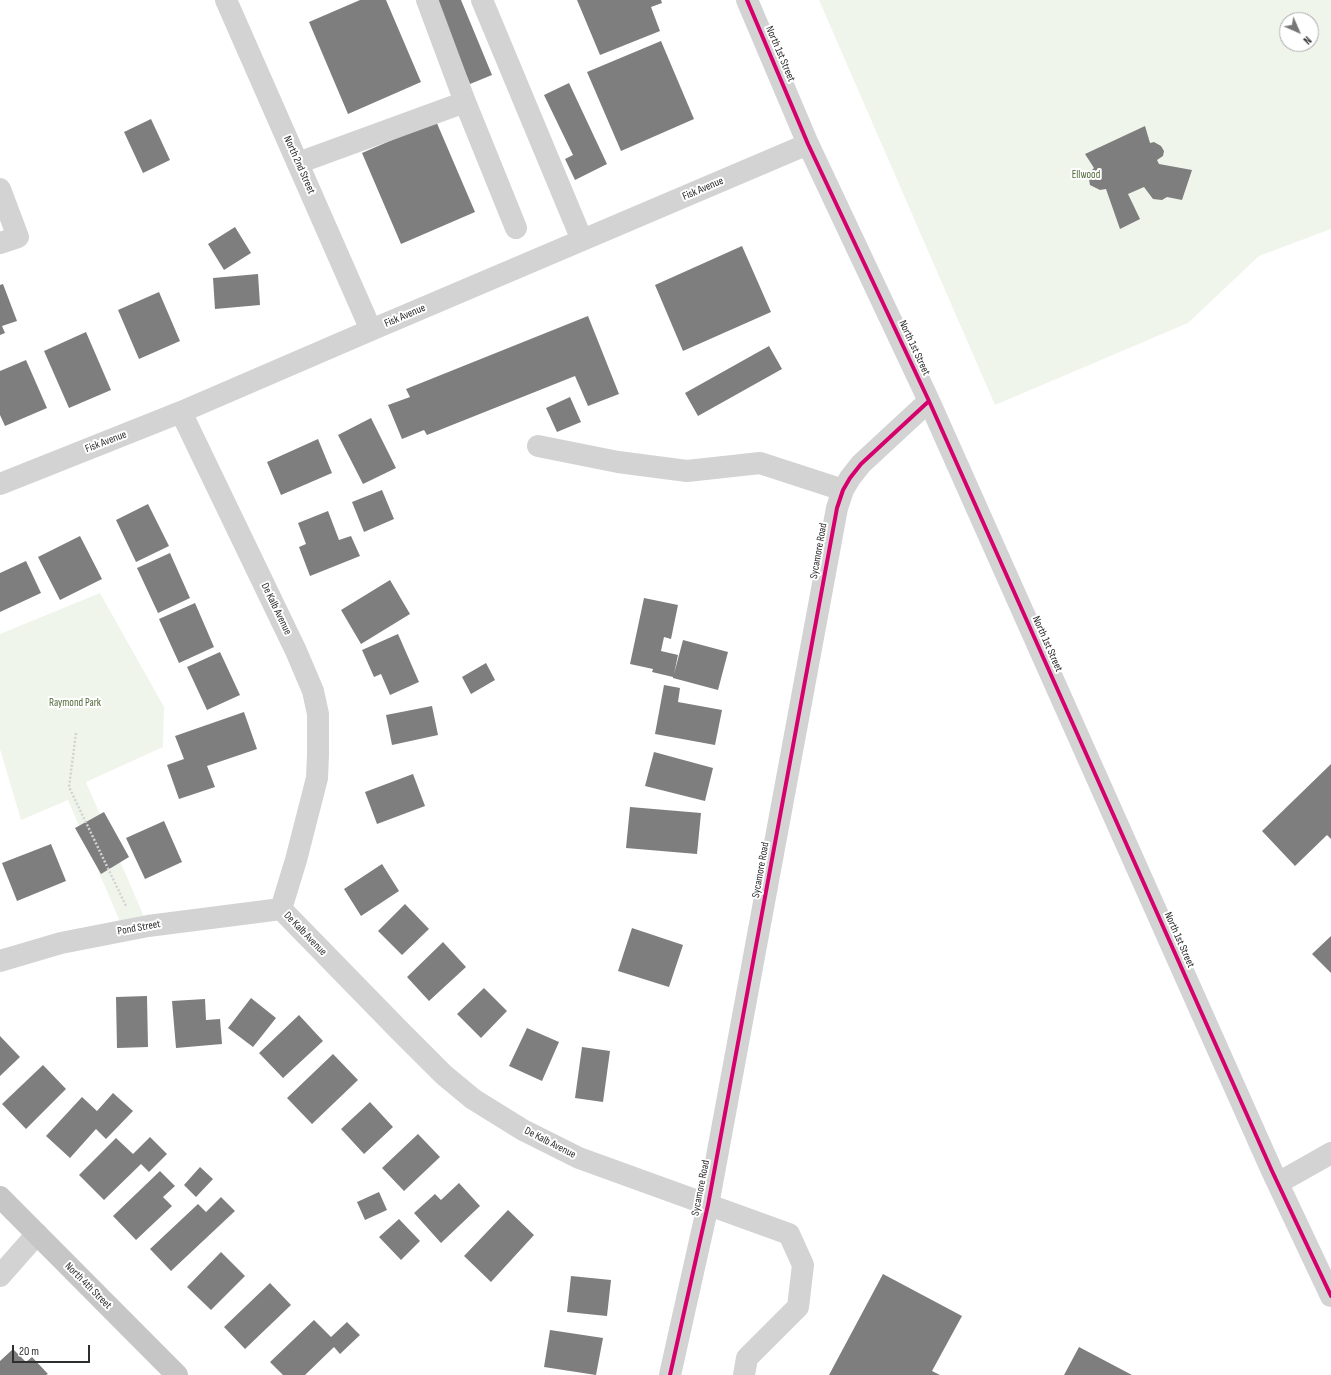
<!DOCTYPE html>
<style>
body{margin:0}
#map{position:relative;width:1331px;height:1375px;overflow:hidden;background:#fff;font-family:"Sofia Sans Condensed",sans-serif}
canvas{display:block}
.north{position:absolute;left:1279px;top:12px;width:40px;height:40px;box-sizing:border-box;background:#fff;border:1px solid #ababab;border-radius:50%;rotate:135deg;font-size:11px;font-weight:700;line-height:16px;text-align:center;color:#2e2e2e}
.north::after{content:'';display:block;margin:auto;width:14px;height:18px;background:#777;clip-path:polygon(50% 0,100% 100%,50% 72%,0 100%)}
.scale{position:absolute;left:12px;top:1345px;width:78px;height:18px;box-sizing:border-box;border:2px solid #2e2e2e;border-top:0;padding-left:5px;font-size:12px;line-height:14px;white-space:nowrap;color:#2e2e2e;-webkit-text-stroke:3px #fff;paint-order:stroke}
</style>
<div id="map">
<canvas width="1331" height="1375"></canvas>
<div class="north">N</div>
<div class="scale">20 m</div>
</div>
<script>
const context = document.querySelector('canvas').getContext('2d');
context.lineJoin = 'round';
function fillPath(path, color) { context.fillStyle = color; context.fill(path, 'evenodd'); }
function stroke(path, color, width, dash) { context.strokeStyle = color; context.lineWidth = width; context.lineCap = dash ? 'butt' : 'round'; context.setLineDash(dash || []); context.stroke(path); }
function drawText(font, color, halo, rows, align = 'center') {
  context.font = font + ' "Sofia Sans Condensed",sans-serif'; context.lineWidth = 4; context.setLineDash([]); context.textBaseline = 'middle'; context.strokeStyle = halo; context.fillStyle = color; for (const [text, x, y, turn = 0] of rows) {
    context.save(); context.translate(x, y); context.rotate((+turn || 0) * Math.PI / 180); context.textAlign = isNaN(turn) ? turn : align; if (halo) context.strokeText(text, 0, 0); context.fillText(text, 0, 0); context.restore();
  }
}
const green = new Path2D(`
 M 819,0 L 1331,0 L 1331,229 L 1259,256 L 1188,323 L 995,405 ZM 1287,20 L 1311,20 L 1311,44 L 1287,44 Z
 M 100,593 L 164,707 L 163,747 L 86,782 L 148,926 L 124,931 L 68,800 L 21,820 L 0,749 L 0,634 Z`);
const building = new Path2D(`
 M 360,0 L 386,0 L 421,82 L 348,114 L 309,22 Z
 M 435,0 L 461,0 L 492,75 L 470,84 Z
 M 577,0 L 661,0 L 662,3 L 651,7 L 660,31 L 600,55 Z
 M 661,41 L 694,119 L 621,151 L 587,72 Z
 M 569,83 L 607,164 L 575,180 L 565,159 L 573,155 L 544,95 Z
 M 151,119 L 170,160 L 143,173 L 124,132 Z
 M 436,121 L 475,212 L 401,244 L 362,153 Z
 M 1145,126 L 1150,143 L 1154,142 L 1161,146 L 1164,151 L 1163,156 L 1157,160 L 1159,164 L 1192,170 L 1182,200 L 1167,197 L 1162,200 L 1153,199 L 1144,187 L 1128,194 L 1140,219 L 1120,229 L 1106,189 L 1100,190 L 1090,185 L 1088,174 L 1094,168 L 1085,154 Z
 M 235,227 L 251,253 L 224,270 L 208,244 Z
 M 742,246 L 771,312 L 683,351 L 655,285 Z
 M 258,274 L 260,305 L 215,309 L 213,278 Z
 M 3,284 L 17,321 L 2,326 L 5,333 L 0,335 L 0,285 Z
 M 159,292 L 180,341 L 139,359 L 118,310 Z
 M 588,316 L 619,394 L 588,406 L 575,376 L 427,435 L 424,430 L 402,439 L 388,405 L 410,397 L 406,389 Z
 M 86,332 L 111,390 L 69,408 L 44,351 Z
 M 769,346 L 782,369 L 698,416 L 685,393 Z
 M 26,360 L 47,408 L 5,426 L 0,415 L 0,371 Z
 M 570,397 L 581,422 L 557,432 L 546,408 Z
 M 371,418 L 396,468 L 363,484 L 338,435 Z
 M 318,439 L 332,473 L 281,495 L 267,462 Z
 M 382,490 L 394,519 L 364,532 L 352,502 Z
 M 148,504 L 169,546 L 136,562 L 116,520 Z
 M 328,511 L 339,540 L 351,536 L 360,556 L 310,576 L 299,547 L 306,544 L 298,523 Z
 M 80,536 L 102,579 L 60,600 L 38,557 Z
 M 170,553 L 190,598 L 158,613 L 137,568 Z
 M 26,561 L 41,593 L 0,612 L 0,573 Z
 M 390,580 L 410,614 L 361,644 L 341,610 Z
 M 644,598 L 678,605 L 671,639 L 664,637 L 661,651 L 678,655 L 674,674 L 683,640 L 728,652 L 718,690 L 673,678 L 673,677 L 652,672 L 653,669 L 630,664 Z
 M 195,603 L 214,647 L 179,663 L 159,619 Z
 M 398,634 L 419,682 L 390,695 L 381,674 L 374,677 L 362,650 Z
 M 220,652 L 240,695 L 207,710 L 187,667 Z
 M 486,663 L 495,680 L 471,694 L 462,677 Z
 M 664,685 L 680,688 L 678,702 L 722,710 L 715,745 L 655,734 Z
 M 432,706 L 438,735 L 392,745 L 386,715 Z
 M 244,712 L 257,749 L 207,766 L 215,787 L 179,799 L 167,765 L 184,759 L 175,736 Z
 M 654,752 L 713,768 L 705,801 L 645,786 Z
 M 1331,764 L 1331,839 L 1327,835 L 1295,866 L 1262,831 Z
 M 413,774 L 425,806 L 377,824 L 365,792 Z
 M 630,807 L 701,813 L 697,854 L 626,848 Z
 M 104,812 L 129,857 L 101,874 L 75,828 Z
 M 164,821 L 182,862 L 145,879 L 126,838 Z
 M 51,844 L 66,881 L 17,901 L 2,863 Z
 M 382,864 L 399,891 L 361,916 L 344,889 Z
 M 405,904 L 429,929 L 402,955 L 378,931 Z
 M 632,928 L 683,945 L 669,987 L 618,971 Z
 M 1331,936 L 1331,973 L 1312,954 Z
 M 443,942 L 466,967 L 429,1001 L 407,977 Z
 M 484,988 L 507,1011 L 481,1038 L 457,1014 Z
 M 147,996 L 148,1047 L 117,1048 L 116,997 Z
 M 251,998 L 276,1018 L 253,1047 L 228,1028 Z
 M 205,999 L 206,1020 L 220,1019 L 222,1044 L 176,1048 L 172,1001 Z
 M 299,1015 L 323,1041 L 283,1078 L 259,1053 Z
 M 527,1028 L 559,1042 L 542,1081 L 509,1066 Z
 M 0,1036 L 20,1057 L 0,1076 Z
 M 582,1047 L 610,1051 L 603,1102 L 575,1098 Z
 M 333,1054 L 358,1080 L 312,1124 L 287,1098 Z
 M 43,1065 L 66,1089 L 26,1129 L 2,1104 Z
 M 113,1093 L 133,1111 L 106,1139 L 96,1129 L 70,1158 L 46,1136 L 82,1097 L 97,1111 Z
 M 370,1102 L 393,1127 L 364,1154 L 341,1129 Z
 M 418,1134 L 440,1157 L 404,1191 L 382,1168 Z
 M 150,1137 L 167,1154 L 149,1172 L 141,1164 L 104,1200 L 79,1175 L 116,1138 L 133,1154 Z
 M 200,1167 L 213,1179 L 196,1197 L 184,1185 Z
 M 160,1171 L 175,1186 L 163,1197 L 172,1206 L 136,1240 L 113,1216 Z
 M 459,1183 L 480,1206 L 441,1243 L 414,1213 L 435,1194 L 441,1200 Z
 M 379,1192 L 387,1210 L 365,1220 L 357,1202 Z
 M 221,1197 L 235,1211 L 171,1271 L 150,1249 L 198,1204 L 206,1212 Z
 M 508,1210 L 534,1235 L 491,1282 L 464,1256 Z
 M 399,1219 L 420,1241 L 401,1260 L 379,1237 Z
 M 221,1252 L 245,1276 L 211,1310 L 187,1287 Z
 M 883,1274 L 962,1316 L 932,1371 L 940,1375 L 829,1375 Z
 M 571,1276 L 611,1280 L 607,1316 L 567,1312 Z
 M 270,1283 L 291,1305 L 245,1349 L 224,1327 Z
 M 314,1320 L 331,1337 L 347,1322 L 360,1335 L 340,1354 L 334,1347 L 305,1375 L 283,1375 L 270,1362 Z
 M 550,1330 L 603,1338 L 596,1375 L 544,1367 Z
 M 1079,1347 L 1132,1375 L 1064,1375 Z
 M 13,1349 L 26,1362 L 32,1357 L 48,1374 L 46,1375 L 0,1375 L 0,1361 Z`);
const path = new Path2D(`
 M 76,733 L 69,787 L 126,906`);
const minor = new Path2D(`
 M 226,0 L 371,330
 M 482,0 L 582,240
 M 747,0 L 808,144 L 929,401 L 1272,1171 L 1331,1296
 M 465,102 L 516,228
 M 298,163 L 465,102 L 427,0
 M 0,189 L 18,237 L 0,243
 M 181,412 L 296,651 L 313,691 L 318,714 L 318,755 L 317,778 L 296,860 L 281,909
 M 538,446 L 618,462 L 687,471 L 760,463 L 843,490
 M 0,484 L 181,412 L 371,330 L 808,144
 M 281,909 L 398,1029 L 444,1075 L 473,1099 L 523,1130 L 579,1158 L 789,1234 L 803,1265 L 798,1307 L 747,1358 L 744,1375
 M 0,961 L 61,943 L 148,926 L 281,909
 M 1278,1183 L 1331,1153
 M 0,1276 L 37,1234
 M 670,1375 L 708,1205 L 837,508 L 843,490 L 850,478 L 861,464 L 929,401`);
const major = new Path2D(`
 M 0,1197 L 177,1375`);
const cycleway = new Path2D(`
 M 747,0 L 808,144 L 929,401 L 1272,1171 L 1331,1296
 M 670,1375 L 708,1205 L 837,508 L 843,490 L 850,478 L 861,464 L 929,401`);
const streetNames = [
 ["North 1st Street",780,54,67],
 ["North 2nd Street",299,165,66],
 ["Fisk Avenue",703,189,-23],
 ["Fisk Avenue",405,316,-23],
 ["North 1st Street",914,348,65],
 ["Fisk Avenue",106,442,-21],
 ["Sycamore Road",819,551,-80],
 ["De Kalb Avenue",276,609,64],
 ["North 1st Street",1047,644,66],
 ["Sycamore Road",761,870,-80],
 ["Pond Street",139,928,-10],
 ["De Kalb Avenue",305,934,46],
 ["North 1st Street",1179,940,66],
 ["De Kalb Avenue",550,1143,27],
 ["Sycamore Road",701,1188,-79],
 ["North 4th Street",88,1286,45]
];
const parkNames = [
 ["Ellwood",1086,175],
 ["Raymond Park",75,703]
];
fillPath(green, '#f0f5eb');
fillPath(building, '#7e7e7e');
stroke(path, '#d3d3d3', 2.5, [2, 2]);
stroke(minor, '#d3d3d3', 22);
stroke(major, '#c6c6c6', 22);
stroke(cycleway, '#d6006c', 4);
drawText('11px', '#2e2e2e', '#fff', streetNames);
drawText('11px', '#526b3a', '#fff', parkNames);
</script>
